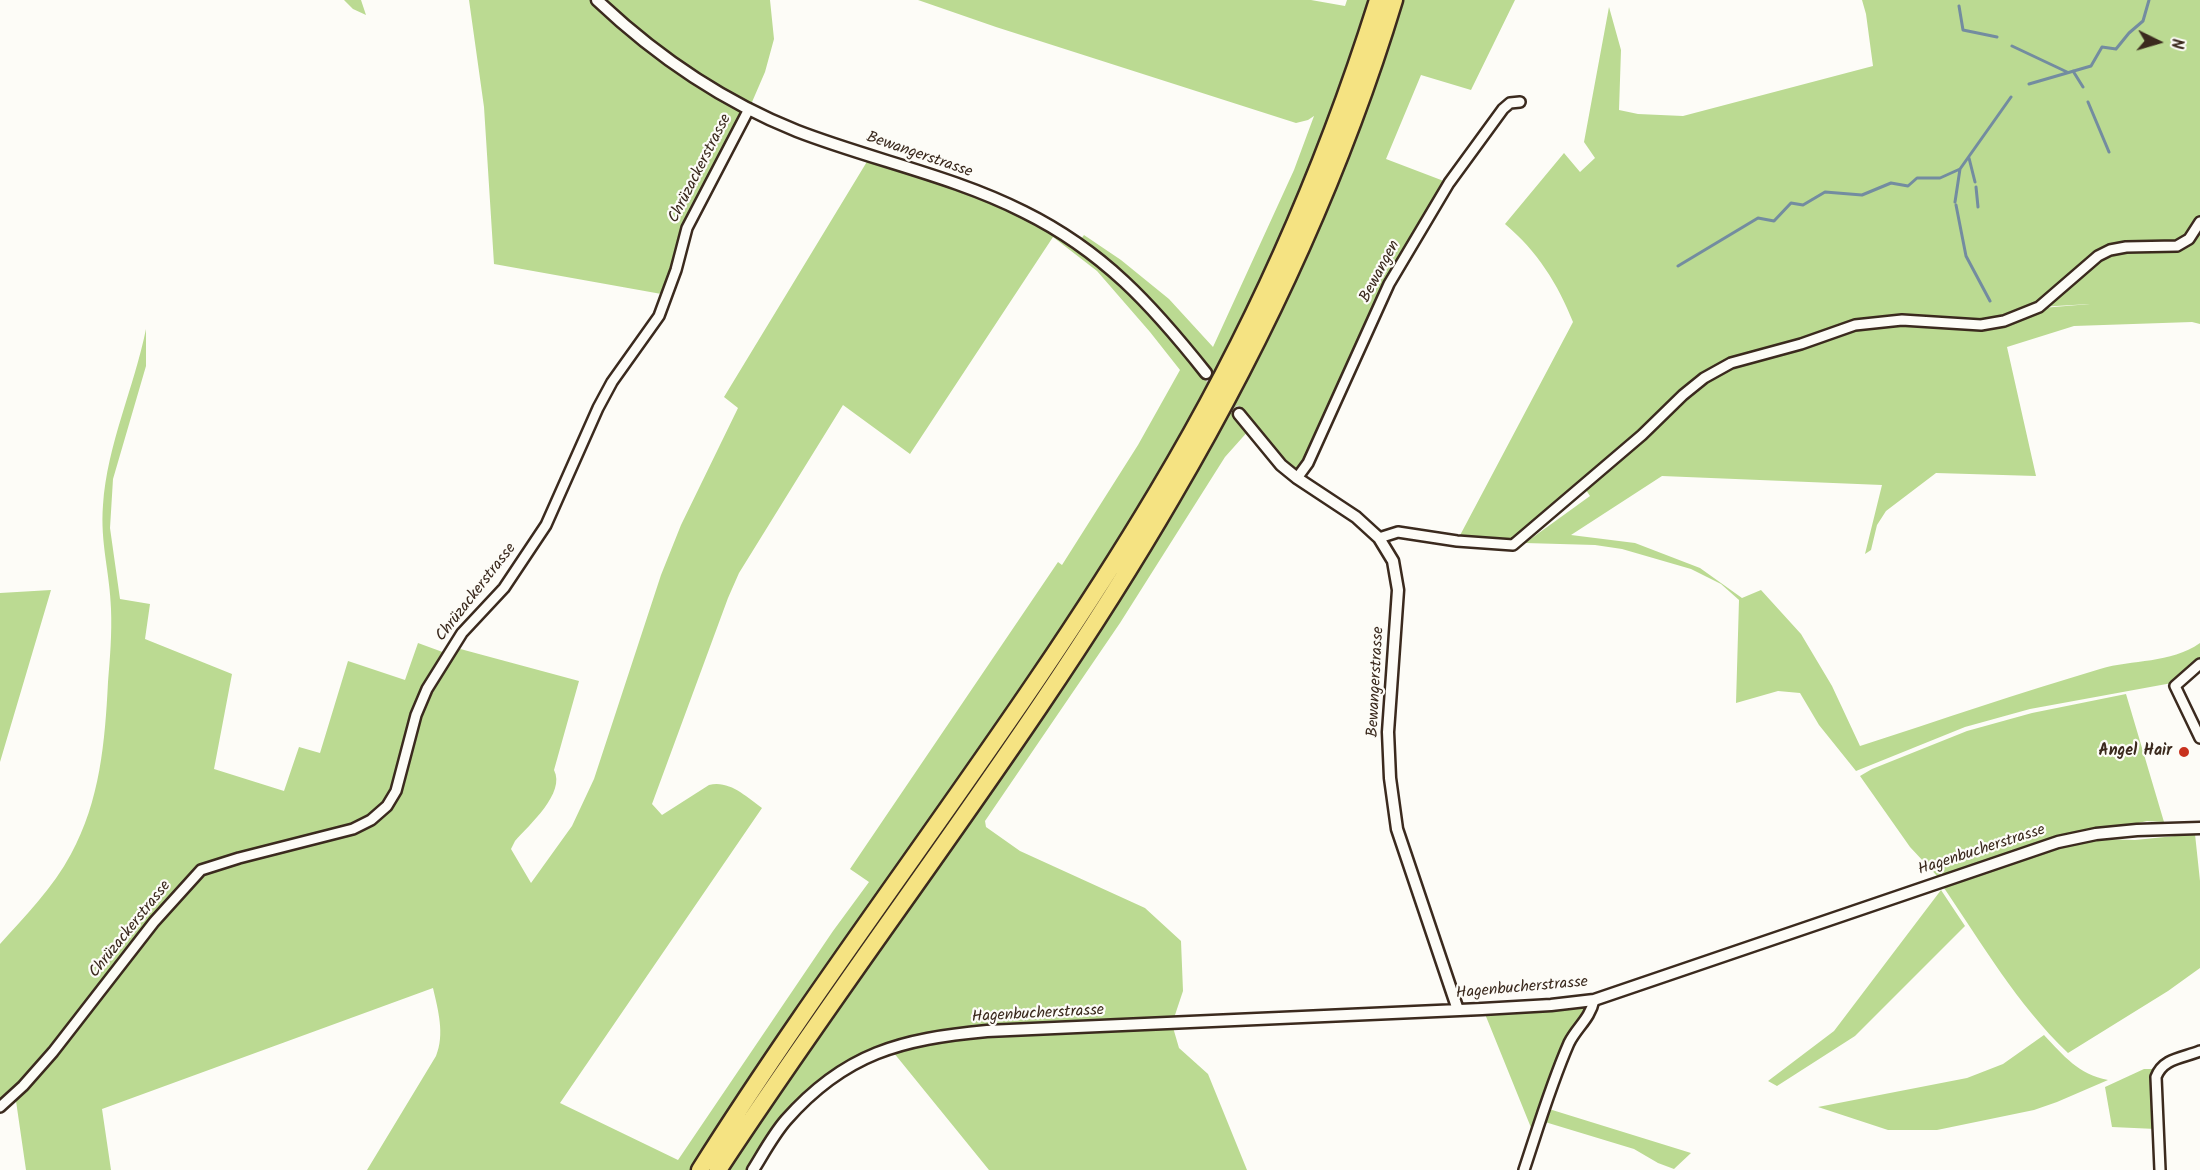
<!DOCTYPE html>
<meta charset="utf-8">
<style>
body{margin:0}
#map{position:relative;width:2200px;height:1170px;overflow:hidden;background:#fdfcf7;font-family:Kalam,sans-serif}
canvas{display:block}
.north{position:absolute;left:2128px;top:12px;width:60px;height:60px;-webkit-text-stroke:4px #fdfcf7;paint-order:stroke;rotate:95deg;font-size:16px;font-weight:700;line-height:24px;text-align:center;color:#3b2a1e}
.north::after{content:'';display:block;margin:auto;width:21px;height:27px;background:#3b2a1e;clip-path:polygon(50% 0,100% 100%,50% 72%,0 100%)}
</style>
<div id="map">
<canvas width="2200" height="1170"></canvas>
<div class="north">N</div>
</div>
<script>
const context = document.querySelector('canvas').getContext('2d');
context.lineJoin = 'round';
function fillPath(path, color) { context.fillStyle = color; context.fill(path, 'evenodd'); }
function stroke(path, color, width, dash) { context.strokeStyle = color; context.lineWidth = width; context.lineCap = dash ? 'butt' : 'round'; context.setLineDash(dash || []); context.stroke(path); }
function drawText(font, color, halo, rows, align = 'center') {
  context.font = font + ' Kalam,sans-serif'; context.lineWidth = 4.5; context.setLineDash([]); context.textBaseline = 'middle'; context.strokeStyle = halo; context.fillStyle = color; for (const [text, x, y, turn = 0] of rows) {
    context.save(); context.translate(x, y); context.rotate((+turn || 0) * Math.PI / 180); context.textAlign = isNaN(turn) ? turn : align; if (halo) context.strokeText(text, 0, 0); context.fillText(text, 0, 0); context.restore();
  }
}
const green = new Path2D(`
 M 344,0 L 361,0 L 366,15 L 353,9 Z
 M 469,0 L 770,0 L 774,39 L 765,72 L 749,109 L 687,228 L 667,295 L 494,264 L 484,107 Z
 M 918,0 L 1311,0 L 1345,6 L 1347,0 L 1515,0 L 1471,90 L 1421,75 L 1386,159 L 1449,183 L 1389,284 L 1297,478 L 1250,429 L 1225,457 L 1120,623 L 985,821 L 986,827 L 1020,851 L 1145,908 L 1181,941 L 1183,991 L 1172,1024 L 1179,1048 L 1208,1074 L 1247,1170 L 989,1170 L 889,1047 L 808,1097 L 753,1170 L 367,1170 L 436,1056 C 445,1034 438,1010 433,988 L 102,1109 L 111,1170 L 26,1170 L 15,1094 L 0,1107 L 0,944 C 25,916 53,888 71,854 C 100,801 105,742 108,682 C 110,658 112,634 111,609 C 110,573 100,543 103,505 C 107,445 134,388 146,329 L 146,366 L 113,479 L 110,528 L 120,599 L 150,604 L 145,639 L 232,674 L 214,769 L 284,791 L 299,747 L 320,753 L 348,661 L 405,680 L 418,643 L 448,654 L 453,647 L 579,681 L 554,770 C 566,793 529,825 515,841 L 511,849 L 531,883 L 572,826 L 594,779 L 661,575 L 681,525 L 738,408 L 724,397 L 871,155 L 975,191 L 1078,243 L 1084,235 L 1121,260 L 1169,299 L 1213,347 L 1294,170 L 1314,116 L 1308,120 L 1296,123 L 996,27 ZM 1053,237 L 1097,271 L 1150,332 L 1180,370 L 1138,445 L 1062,565 L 1058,562 L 850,869 L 869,882 L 833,931 L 678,1160 L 560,1103 L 762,808 C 746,797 730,780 709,785 L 662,815 L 652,804 L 728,598 L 739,573 L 843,405 L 910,454 Z
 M 1862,0 L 2200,0 L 2200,324 L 2192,322 L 2074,326 L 2007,347 L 2036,476 L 1936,473 L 1886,511 L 1877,525 L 1871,550 L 1865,554 L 1882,485 L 1662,476 L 1571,535 L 1635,543 L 1700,568 L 1742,598 L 1761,590 L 1801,634 L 1832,686 L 1860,746 C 1940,720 2019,693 2100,669 C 2133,659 2170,664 2200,643 L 2200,661 L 2172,683 L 2030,709 L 1965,727 L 1856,771 L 1819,725 L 1800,693 L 1778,691 L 1736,703 L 1739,600 L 1721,584 L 1691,569 L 1622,549 L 1595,545 L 1525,543 L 1590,496 L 1586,490 L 1611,467 L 1513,545 L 1457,541 L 1573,322 C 1558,284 1537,251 1505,224 L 1564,153 L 1580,172 L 1595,158 L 1584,142 L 1609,7 L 1621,50 L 1619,110 L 1638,114 L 1683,116 L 1873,66 L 1866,14 ZM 2090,304 L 2042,308 L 2003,324 L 1975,329 L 1945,326 L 1981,325 L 2039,307 Z
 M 51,590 L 0,762 L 0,593 Z
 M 2126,694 L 2164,822 L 2147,821 L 2121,827 L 1938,877 L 1910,847 L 1860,776 L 1872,769 L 1967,731 L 2032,713 Z
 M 2195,834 L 2200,881 L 2200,968 L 2168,991 L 2068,1053 C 2016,1003 1983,945 1942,885 L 2058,847 L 2098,839 L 2135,840 Z
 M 1941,890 L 1965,926 L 1855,1036 L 1777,1086 L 1768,1081 L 1834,1031 Z
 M 1583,1007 L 1588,1011 L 1534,1135 L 1485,1014 Z
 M 2044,1035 C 2064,1056 2078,1074 2108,1080 L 2057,1102 L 2034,1110 L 1937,1130 L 1888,1130 L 1818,1107 L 1967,1078 L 2003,1064 Z
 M 2144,1069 L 2154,1069 L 2156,1129 L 2112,1127 L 2105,1087 Z
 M 1549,1109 L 1691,1153 L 1674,1169 L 1658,1163 L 1634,1149 L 1545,1122 Z`);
const stream = new Path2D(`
 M 1959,6 L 1963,30 L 1997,37
 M 2012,46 L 2067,72
 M 2073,71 L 2083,87
 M 2029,84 L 2091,66 L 2102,47 L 2116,49 L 2129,33 L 2143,21 L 2149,0
 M 2088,102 L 2109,152
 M 1969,158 L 1975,182
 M 1976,187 L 1978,207
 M 1955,202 L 1960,169
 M 1956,205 L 1966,256 L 1990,301
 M 1678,266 L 1758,218 L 1774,221 L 1791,203 L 1803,205 L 1825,192 L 1862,195 L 1891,183 L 1908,186 L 1917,178 L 1940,178 L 1960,169 L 2011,97`);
const tertiaryTunnel = new Path2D(`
 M 1206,373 L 1239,414`);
const minor = new Path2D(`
 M 1297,478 L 1308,463 L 1389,284 L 1449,183 L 1503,109 L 1510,103 L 1520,102
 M 1379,538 L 1398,532 L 1457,541 L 1513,545 L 1642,435 L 1683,395 L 1704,378 L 1731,363 L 1801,344 L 1855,325 L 1902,320 L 1981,325 L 2004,321 L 2039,307 L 2098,256 L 2110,250 L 2126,247 L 2177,246 L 2189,239 L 2200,222
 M 2200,664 L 2175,686 L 2200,738
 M 0,1107 L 23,1086 L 53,1052 L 154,922 L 201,870 L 239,858 L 353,829 L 371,820 L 387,806 L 396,791 L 416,715 L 427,689 L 462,633 L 504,588 L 546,525 L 598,408 L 612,382 L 659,316 L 676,270 L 687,228 L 749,109
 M 1524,1170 C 1538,1128 1551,1084 1569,1043 C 1577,1027 1590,1019 1594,1000
 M 2160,1170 L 2156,1077 C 2163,1058 2183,1058 2200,1051`);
const tertiary = new Path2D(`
 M 597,0 C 655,55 722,101 797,131 C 872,160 953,176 1024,212 C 1103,251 1152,305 1206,373
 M 1239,414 L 1281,465 L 1297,478 L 1356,517 L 1379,538 L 1393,561 L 1398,590 L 1388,732 L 1390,778 L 1397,829 L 1458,1010
 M 753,1170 C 763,1154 773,1135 786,1120 C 845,1053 901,1039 987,1031 L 1482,1009 L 1551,1005 L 1594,1000 L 2058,842 L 2096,834 L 2137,830 L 2200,828`);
const motorway = new Path2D(`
 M 700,1170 C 846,939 1018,726 1158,491 C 1251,336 1324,172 1378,0
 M 718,1170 C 866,944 1036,731 1172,497 C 1264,340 1341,175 1394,0`);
const markers = [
 [2184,752,6,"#c8321e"]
];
const streetNames = [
 ["Bewangerstrasse",919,156,19],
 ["Chrüzackerstrasse",701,169,-63],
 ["Bewangen",1381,272,-62],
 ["Chrüzackerstrasse",477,593,-52],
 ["Bewangerstrasse",1377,682,-87],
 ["Hagenbucherstrasse",1982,851,-18],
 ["Chrüzackerstrasse",131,930,-51],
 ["Hagenbucherstrasse",1522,989,-5],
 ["Hagenbucherstrasse",1038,1015,-3]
];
const poiNames = [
 ["Angel Hair",2172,752]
];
fillPath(green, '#bbda92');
stroke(stream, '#738ca0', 3);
stroke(tertiaryTunnel, '#d6d2cc', 10, [10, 5]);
stroke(minor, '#3b2a1e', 14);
stroke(tertiary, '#3b2a1e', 15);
stroke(motorway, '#3b2a1e', 21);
stroke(minor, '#fdfcf7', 9);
stroke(tertiary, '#fdfcf7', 10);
stroke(motorway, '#f5e382', 16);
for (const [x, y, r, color] of markers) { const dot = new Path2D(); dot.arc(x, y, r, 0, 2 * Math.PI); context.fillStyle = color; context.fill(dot); stroke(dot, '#fdfcf7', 2); }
drawText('16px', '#3b2a1e', '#fdfcf7', streetNames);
drawText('bold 16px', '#3b2a1e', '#fdfcf7', poiNames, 'right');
</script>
